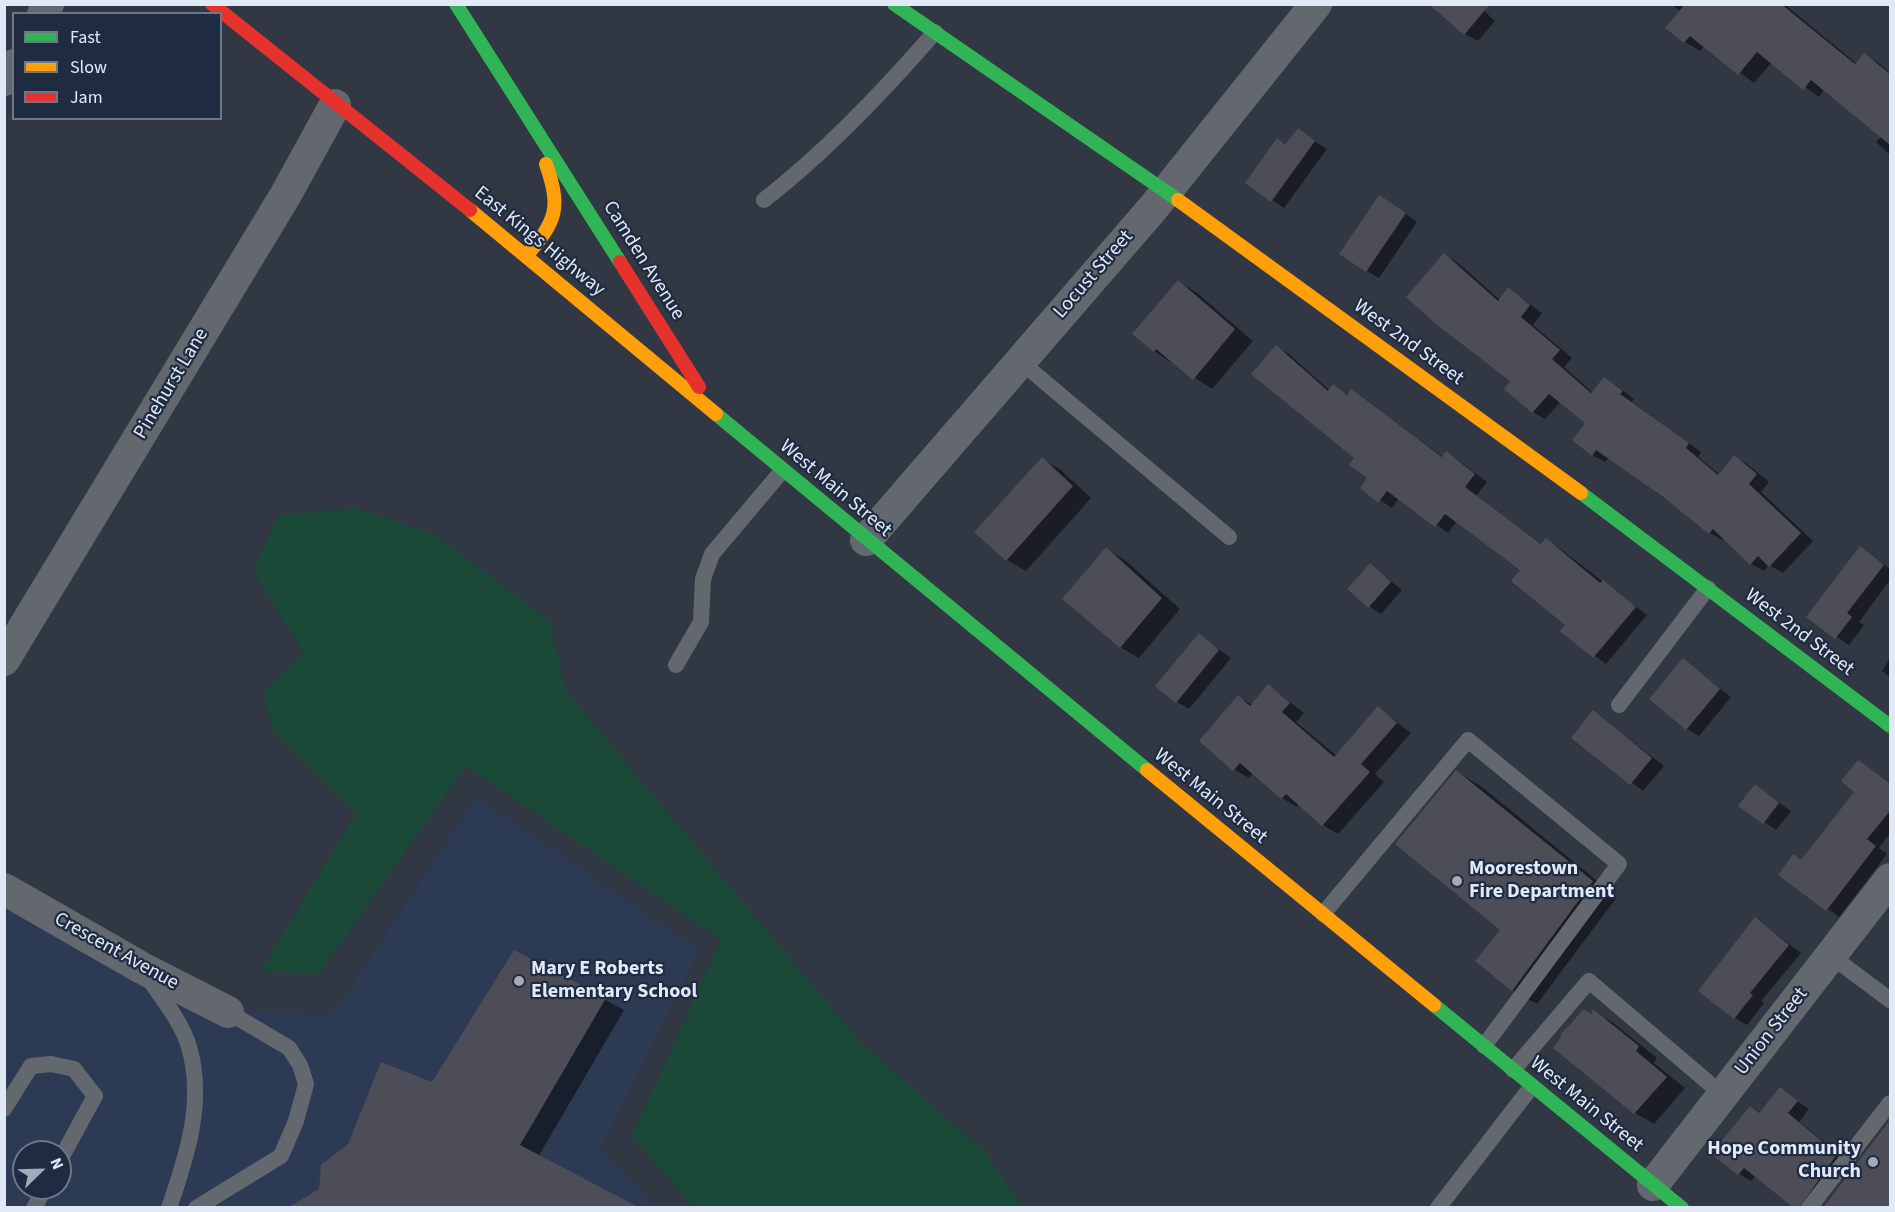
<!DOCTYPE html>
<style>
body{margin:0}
#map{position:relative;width:1895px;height:1212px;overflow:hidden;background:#313743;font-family:"Source Sans 3",sans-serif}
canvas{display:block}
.frame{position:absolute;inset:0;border:6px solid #e1e9f7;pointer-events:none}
.legend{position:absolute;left:12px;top:12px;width:210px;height:108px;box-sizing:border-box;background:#1f2b40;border:2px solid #6d7789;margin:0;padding:8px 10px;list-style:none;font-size:18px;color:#e1e9f7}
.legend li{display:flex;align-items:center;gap:12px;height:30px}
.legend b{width:30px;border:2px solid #6d7789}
.north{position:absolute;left:12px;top:1140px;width:60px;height:60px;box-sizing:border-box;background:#1f2b40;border:2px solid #6d7789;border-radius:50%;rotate:67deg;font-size:16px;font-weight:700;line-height:24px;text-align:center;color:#e1e9f7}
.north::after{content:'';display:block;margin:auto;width:21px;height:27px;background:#a3abb8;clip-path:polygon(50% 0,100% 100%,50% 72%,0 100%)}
</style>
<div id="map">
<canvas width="1895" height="1212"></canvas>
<div class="frame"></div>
<ul class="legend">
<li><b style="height:8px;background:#30b455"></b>Fast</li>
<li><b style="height:8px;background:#ff9f0a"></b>Slow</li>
<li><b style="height:8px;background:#e5322d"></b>Jam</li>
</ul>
<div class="north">N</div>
</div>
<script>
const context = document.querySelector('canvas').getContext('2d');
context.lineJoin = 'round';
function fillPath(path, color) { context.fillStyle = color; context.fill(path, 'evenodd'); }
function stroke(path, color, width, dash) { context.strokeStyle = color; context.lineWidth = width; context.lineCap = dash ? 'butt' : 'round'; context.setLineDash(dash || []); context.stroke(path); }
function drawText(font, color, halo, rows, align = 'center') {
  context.font = font + ' "Source Sans 3",sans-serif'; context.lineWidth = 4.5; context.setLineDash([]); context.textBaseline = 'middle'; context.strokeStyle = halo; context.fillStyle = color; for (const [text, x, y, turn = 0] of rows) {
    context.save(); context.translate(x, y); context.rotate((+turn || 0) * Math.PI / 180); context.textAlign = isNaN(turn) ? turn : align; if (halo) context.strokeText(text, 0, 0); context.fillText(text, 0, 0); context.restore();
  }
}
const built = new Path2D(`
 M 476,797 L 699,950 L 600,1150 L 657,1207 L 5,1208 L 4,920 L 17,897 L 228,1012 L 334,1013 ZM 24,1152 L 60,1152 L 60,1188 L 24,1188 Z`);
const green = new Path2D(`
 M 356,508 L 435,535 L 549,620 L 566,691 L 861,1043 L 985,1152 L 1023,1207 L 693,1207 L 632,1136 L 721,940 L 466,766 L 318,975 L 261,970 L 356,813 L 273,731 L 263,693 L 304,653 L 253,571 L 278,515 Z`);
const shadow = new Path2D(`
 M 1431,4 L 1477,4 L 1495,21 L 1478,41 L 1465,34 Z
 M 1671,4 L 1784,4 L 1857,64 L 1864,55 L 1880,64 L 1890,73 L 1890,155 L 1876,142 L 1882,136 L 1825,89 L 1819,97 L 1772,62 L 1754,83 L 1704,46 L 1700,51 L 1685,42 L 1681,12 Z
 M 1298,130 L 1327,149 L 1284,208 L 1247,183 L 1277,140 L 1286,146 Z
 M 1392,204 L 1417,222 L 1379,278 L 1367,271 Z
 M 1444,255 L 1457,262 L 1500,300 L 1509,289 L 1542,313 L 1533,325 L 1572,358 L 1564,367 L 1593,393 L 1605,379 L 1617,386 L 1634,399 L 1632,402 L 1701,452 L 1698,457 L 1720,475 L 1735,457 L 1747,464 L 1769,482 L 1761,492 L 1813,541 L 1783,573 L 1769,565 L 1764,571 L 1751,564 L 1724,538 L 1722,540 L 1710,533 L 1609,457 L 1605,462 L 1592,455 L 1587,423 L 1561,401 L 1545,419 L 1533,412 L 1506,388 L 1512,380 Z
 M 1179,282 L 1197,293 L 1253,341 L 1212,389 L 1154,351 Z
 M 1276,347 L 1289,354 L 1330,391 L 1334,386 L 1348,395 L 1352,391 L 1443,457 L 1446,453 L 1458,460 L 1487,482 L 1476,496 L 1543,545 L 1546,540 L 1559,548 L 1647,615 L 1606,664 L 1562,631 L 1567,625 L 1522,569 L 1457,521 L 1448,533 L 1399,498 L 1392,508 L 1362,488 L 1369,478 Z
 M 1042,459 L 1061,470 L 1091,498 L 1026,571 L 1007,560 L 977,532 Z
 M 1860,548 L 1890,569 L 1890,580 L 1859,622 L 1864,625 L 1849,645 L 1808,617 Z
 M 1106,549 L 1125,560 L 1180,609 L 1139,658 L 1120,647 Z
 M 1370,565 L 1402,590 L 1381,614 L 1369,606 Z
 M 1199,635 L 1231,658 L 1189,709 L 1177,702 Z
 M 1890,658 L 1890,677 L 1882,671 Z
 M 1683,660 L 1731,697 L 1699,736 L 1687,729 Z
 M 1268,686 L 1304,713 L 1296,722 L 1337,756 L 1378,708 L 1411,733 L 1375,774 L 1384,782 L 1338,834 L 1323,825 L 1299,804 L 1297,807 L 1282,798 L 1253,773 L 1249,778 L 1234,769 L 1238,697 L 1253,705 Z
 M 1594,712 L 1664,766 L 1643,791 L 1573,738 Z
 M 1457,772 L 1482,787 L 1617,897 L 1537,1004 L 1512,990 L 1503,930 Z
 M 1879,775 L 1890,782 L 1890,833 L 1879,848 L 1887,854 L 1839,917 L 1780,875 L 1794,856 L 1802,861 Z
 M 1755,786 L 1791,811 L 1776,830 L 1740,806 Z
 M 1756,919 L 1801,953 L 1761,1001 L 1764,1003 L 1747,1025 L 1735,1018 Z
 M 515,952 L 624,1010 L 538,1157 L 320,1190 L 432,1084 Z
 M 1594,1012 L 1612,1022 L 1657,1058 L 1654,1063 L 1685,1088 L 1654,1124 L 1635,1113 L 1555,1048 Z
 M 1780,1089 L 1809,1109 L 1799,1122 L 1849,1162 L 1814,1208 L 1797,1208 L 1756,1175 L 1751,1181 L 1739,1174 L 1751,1108 L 1760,1113 Z
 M 1890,1122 L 1890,1208 L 1825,1208 Z`);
const building = new Path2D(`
 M 1429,4 L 1490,4 L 1464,35 Z
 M 1685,4 L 1781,4 L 1855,64 L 1864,53 L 1890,74 L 1890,145 L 1811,80 L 1803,90 L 1757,52 L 1738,75 L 1690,36 L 1684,43 L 1665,28 Z
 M 1298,128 L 1315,141 L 1271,202 L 1245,183 L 1277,138 L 1285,145 Z
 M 1379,195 L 1406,213 L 1366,272 L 1339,254 Z
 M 1444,253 L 1498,301 L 1508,287 L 1530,305 L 1521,317 L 1560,350 L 1552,359 L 1591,393 L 1604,377 L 1623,391 L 1620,394 L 1689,443 L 1686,448 L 1718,475 L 1734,455 L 1757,474 L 1749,484 L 1801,533 L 1769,567 L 1758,556 L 1750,565 L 1713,529 L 1709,534 L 1663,497 L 1596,450 L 1592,456 L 1572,440 L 1585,423 L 1549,394 L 1532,413 L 1504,389 L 1510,381 L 1436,324 L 1406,297 Z
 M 1178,280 L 1235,329 L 1193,380 L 1156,349 L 1154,352 L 1132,334 Z
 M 1276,345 L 1328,391 L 1333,384 L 1347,395 L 1351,389 L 1442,457 L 1446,451 L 1475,474 L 1465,487 L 1541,544 L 1546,538 L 1600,583 L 1603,580 L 1636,607 L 1593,658 L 1560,631 L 1565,625 L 1511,581 L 1520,570 L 1445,514 L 1435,527 L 1387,491 L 1378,503 L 1360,488 L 1367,478 L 1349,465 L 1354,458 L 1251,374 Z
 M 1042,457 L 1073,486 L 1006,561 L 974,532 Z
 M 1860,546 L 1884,565 L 1847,613 L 1852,617 L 1835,639 L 1806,617 Z
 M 1106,547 L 1162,598 L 1120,648 L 1062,599 Z
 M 1370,563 L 1391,582 L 1368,608 L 1347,589 Z
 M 1199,633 L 1219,650 L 1176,703 L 1155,686 Z
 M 1683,658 L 1720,689 L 1686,730 L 1649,699 Z
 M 1268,684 L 1290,703 L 1282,712 L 1334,757 L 1378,706 L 1397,723 L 1361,764 L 1370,772 L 1322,826 L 1286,794 L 1281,799 L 1240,763 L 1233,771 L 1199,741 L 1238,695 L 1250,706 Z
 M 1593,710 L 1652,758 L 1630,785 L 1571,738 Z
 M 1858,760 L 1890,783 L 1890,811 L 1867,839 L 1876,846 L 1826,911 L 1778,875 L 1793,854 L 1801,860 L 1854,792 L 1841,781 Z
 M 1456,770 L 1593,881 L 1512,991 L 1475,961 L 1500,930 L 1395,844 Z
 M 1755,784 L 1779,803 L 1763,824 L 1738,806 Z
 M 1755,917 L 1789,945 L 1750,993 L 1753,995 L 1734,1019 L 1698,991 Z
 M 514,950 L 606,998 L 520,1145 L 640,1208 L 287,1208 L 319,1189 L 321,1165 L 348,1144 L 381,1062 L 432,1082 Z
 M 1584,1009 L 1591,1014 L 1593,1009 L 1639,1046 L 1636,1051 L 1667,1077 L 1634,1114 L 1553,1048 L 1561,1037 L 1561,1034 Z
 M 1780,1087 L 1798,1101 L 1788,1113 L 1837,1154 L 1799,1208 L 1794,1208 L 1744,1168 L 1738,1175 L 1711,1154 L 1750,1106 L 1759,1113 Z
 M 1890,1120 L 1890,1208 L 1823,1208 Z`);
const lane = new Path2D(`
 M 764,200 C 827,151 883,92 935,32
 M 1021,362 L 1229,537
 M 676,665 L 701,622 L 703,579 L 712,554 L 782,471
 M 1619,705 L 1708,588
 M 1323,914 L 1468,740 L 1619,864 L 1484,1046
 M 1831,956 L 1890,1000
 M 147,976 C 161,997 182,1022 189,1047 C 205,1101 187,1156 169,1208
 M 1513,1070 L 1589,981 L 1723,1095
 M 4,1109 L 31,1066 L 51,1064 L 74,1069 L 95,1096 L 60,1160
 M 34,1208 L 45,1188
 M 196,1208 L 281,1156 L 296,1121 L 306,1084 L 300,1065 L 289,1048 L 228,1012
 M 1438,1208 L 1532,1086
 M 1809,1208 L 1890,1103`);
const street = new Path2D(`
 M 43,14 L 48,4
 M 4,80 L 14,65
 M 866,540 L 1153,208 L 1316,4
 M 4,660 L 285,196 L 335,105
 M 4,889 L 142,968 L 228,1012
 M 1653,1185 L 1890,879`);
const fast = new Path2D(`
 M 456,4 L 620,262
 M 894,4 L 1178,200
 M 716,414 L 1147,770
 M 1581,493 L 1890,726
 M 1434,1005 L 1682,1208`);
const slow = new Path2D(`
 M 1178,200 L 1581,493
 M 470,210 L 716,414
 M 527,255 C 557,220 561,208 546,164
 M 1147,770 L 1434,1005`);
const jam = new Path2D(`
 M 212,4 L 470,210
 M 620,262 L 699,387`);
const markers = [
 [1457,881,6,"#a3abb8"],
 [519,981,6,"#a3abb8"],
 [1873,1162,6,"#a3abb8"]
];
const streetNames = [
 ["East Kings Highway",539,242,39],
 ["Camden Avenue",643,261,58],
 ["Locust Street",1094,275,-49],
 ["West 2nd Street",1408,343,36],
 ["Pinehurst Lane",172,384,-59],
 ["West Main Street",835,489,40],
 ["West 2nd Street",1799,633,37],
 ["West Main Street",1210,797,39],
 ["Crescent Avenue",116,952,29],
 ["Union Street",1772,1032,-52],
 ["West Main Street",1586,1105,39]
];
const poiNames = [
 ["Moorestown",1469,870],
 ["Fire Department",1469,893],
 ["Mary E Roberts",531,970],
 ["Elementary School",531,993],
 ["Hope Community",1861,1150,"right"],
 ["Church",1861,1173,"right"]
];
fillPath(built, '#2d3a54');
fillPath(green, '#1a4937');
fillPath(shadow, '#0007');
fillPath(building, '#4d4d57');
stroke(lane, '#63686f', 16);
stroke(street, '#63686f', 32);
stroke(fast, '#30b455', 14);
stroke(slow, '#ff9f0a', 14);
stroke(jam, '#e5322d', 14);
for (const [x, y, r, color] of markers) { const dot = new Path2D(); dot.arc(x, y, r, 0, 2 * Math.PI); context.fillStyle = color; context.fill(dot); stroke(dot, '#1f2b40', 2); }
drawText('20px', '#e1e9f7', '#1f2b40', streetNames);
drawText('bold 20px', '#e1e9f7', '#1f2b40', poiNames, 'left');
</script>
